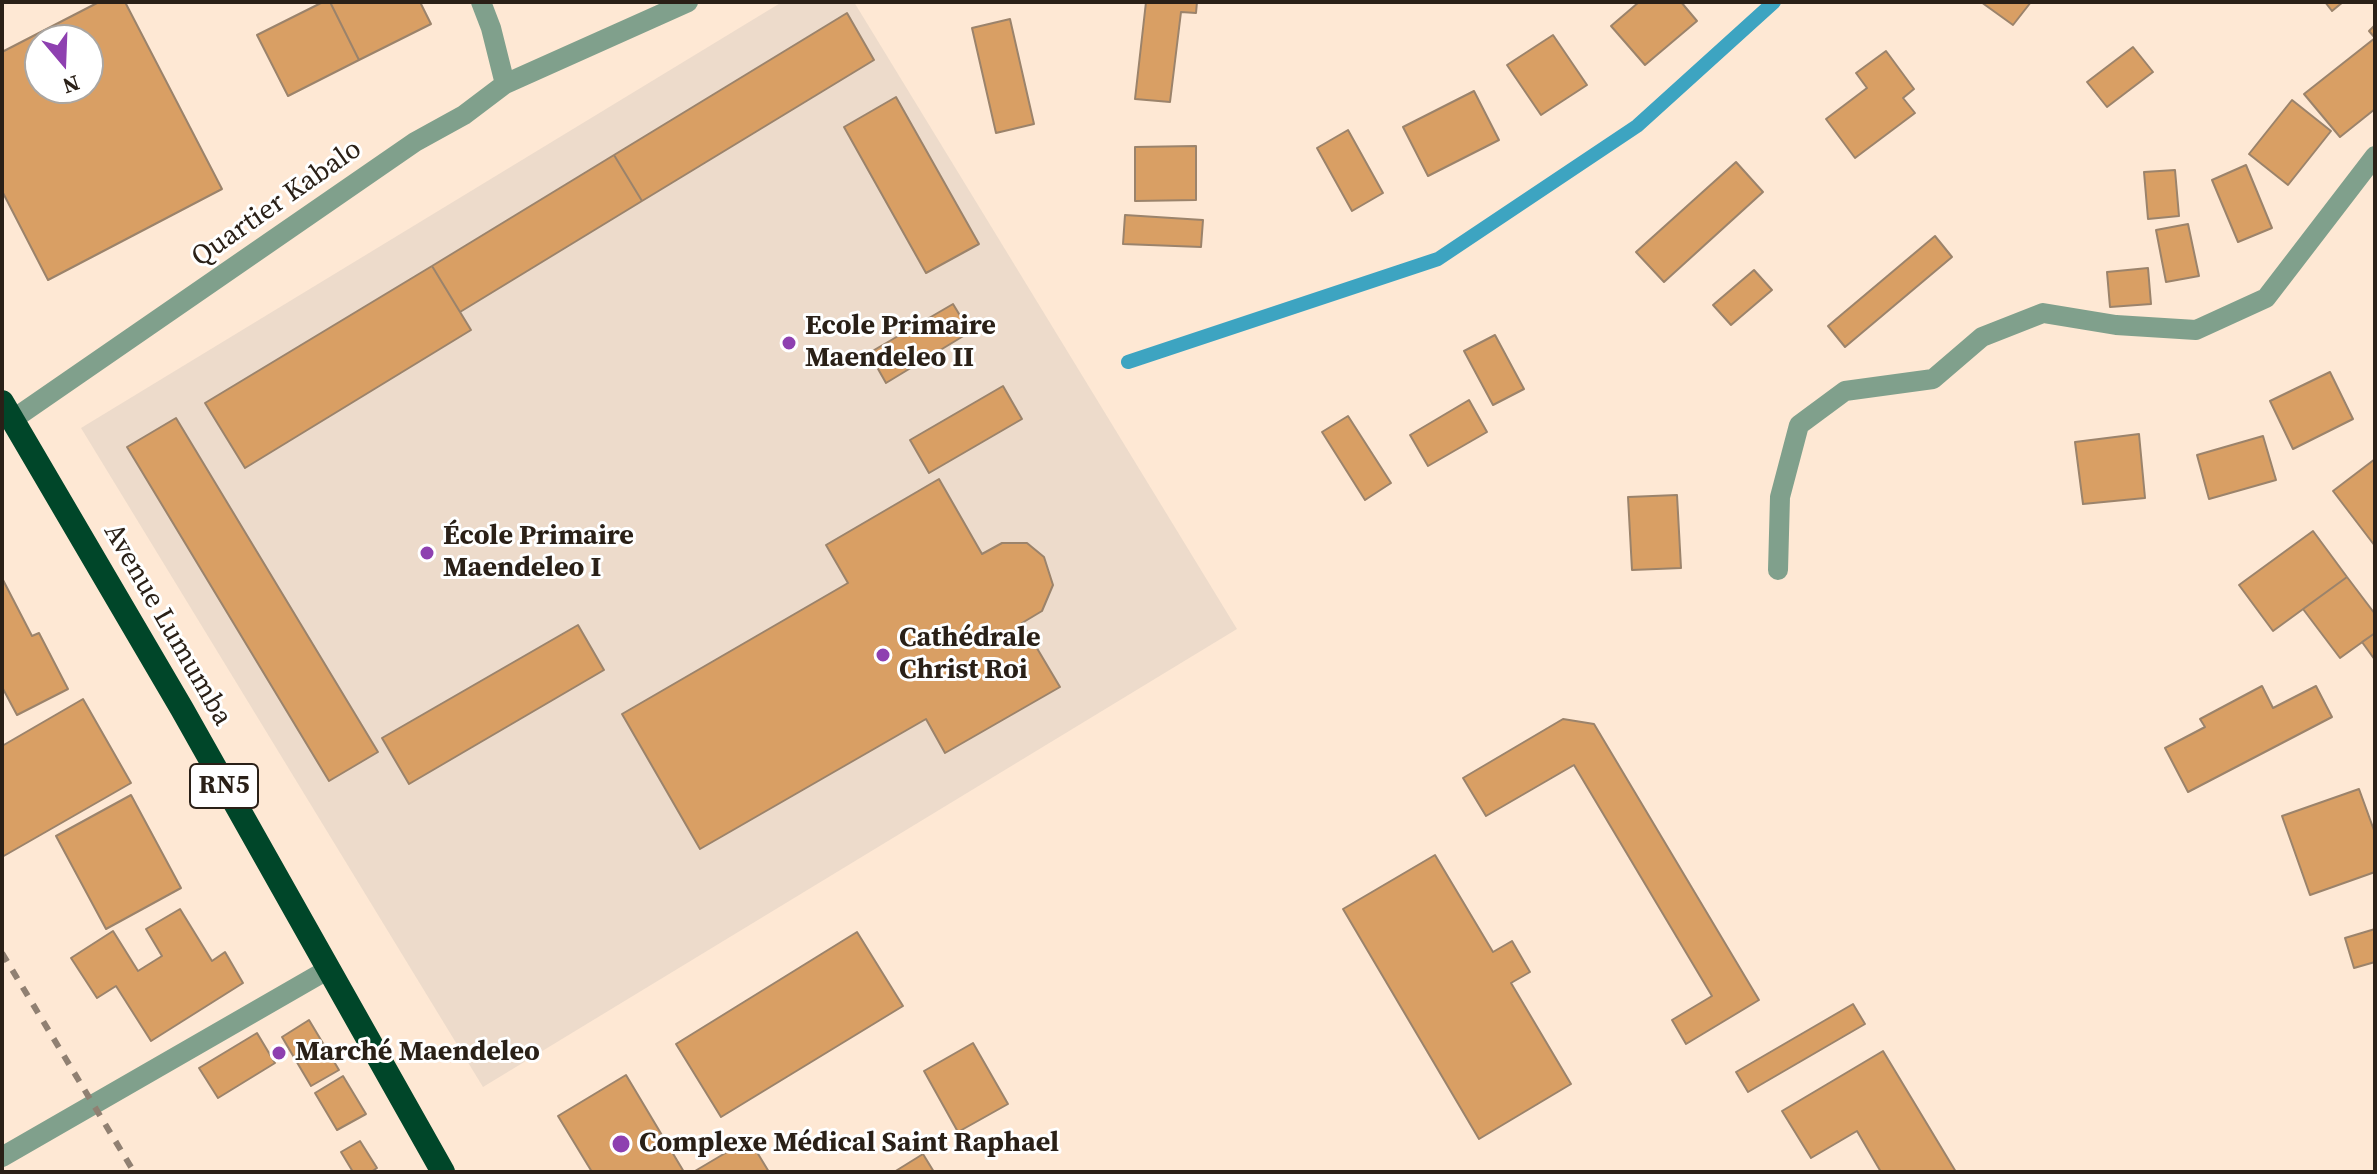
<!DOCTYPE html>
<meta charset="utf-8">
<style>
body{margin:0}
#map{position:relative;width:2377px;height:1174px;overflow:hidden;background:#fee8d4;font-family:"Source Serif 4",serif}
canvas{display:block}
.frame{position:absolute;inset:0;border:4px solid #2a2017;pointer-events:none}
.north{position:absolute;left:24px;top:24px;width:80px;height:80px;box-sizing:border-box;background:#fff;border:2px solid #aaa6a2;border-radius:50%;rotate:161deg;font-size:22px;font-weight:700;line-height:32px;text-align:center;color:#2a2017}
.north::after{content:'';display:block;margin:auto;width:28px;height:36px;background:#8e40b0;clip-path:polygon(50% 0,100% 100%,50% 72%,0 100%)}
</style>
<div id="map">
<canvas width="2377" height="1174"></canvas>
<div class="frame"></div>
<div class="north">N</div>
</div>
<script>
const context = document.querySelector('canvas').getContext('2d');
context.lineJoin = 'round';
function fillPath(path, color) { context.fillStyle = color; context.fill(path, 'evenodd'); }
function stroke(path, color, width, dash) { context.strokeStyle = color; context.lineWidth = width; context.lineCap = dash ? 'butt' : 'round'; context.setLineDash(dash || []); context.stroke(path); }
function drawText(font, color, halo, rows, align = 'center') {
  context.font = font + ' "Source Serif 4",serif'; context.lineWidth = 6; context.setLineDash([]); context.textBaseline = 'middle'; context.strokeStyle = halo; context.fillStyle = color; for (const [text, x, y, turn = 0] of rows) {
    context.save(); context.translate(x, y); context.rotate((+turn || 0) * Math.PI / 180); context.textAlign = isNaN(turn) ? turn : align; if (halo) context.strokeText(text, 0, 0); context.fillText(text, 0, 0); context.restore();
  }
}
const education = new Path2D(`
 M 782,2 L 854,2 L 1237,629 L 483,1087 L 81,428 Z`);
const stream = new Path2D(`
 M 1128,362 L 1438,259 L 1637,126 L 1774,2`);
const building = new Path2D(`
 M 99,2 L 125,2 L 222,189 L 48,280 L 2,191 L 2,52 ZM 40,40 L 88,40 L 88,88 L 40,88 Z
 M 323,2 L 330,2 L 359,60 L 288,96 L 257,35 Z
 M 330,2 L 420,2 L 431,24 L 359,60 Z
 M 1146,2 L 1197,2 L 1196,13 L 1181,12 L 1170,102 L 1135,99 Z
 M 1639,2 L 1681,2 L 1697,21 L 1645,65 L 1611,26 Z
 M 1981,2 L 2031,2 L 2013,25 Z
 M 2325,2 L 2343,2 L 2332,11 Z
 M 847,13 L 874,60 L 642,201 L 614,155 Z
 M 1010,19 L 1034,124 L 996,133 L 972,28 Z
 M 2375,25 L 2375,109 L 2340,137 L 2304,94 L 2375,38 L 2369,31 Z
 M 1553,35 L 1587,85 L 1541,115 L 1507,65 Z
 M 2133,47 L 2153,72 L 2107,107 L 2087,82 Z
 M 1886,51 L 1914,89 L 1903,98 L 1915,113 L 1855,158 L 1826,119 L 1867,88 L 1856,73 Z
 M 1474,91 L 1499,140 L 1428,176 L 1403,127 Z
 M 896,97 L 979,244 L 926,273 L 844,127 Z
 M 2292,100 L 2331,131 L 2288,185 L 2249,154 Z
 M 1348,130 L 1383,193 L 1352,211 L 1317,148 Z
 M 1196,146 L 1196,200 L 1135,201 L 1135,147 Z
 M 614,155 L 642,201 L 460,312 L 432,266 Z
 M 1736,162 L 1763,192 L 1664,282 L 1636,252 Z
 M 2246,165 L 2272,228 L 2238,242 L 2212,180 Z
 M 2175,170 L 2179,216 L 2148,219 L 2144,172 Z
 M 1125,215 L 1203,220 L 1201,247 L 1123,244 Z
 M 2188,224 L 2199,276 L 2166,282 L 2156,230 Z
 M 1935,236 L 1952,257 L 1845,347 L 1828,326 Z
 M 432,266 L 471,330 L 245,468 L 205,403 Z
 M 2148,268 L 2151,304 L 2110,307 L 2107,272 Z
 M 1754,270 L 1772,290 L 1731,325 L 1713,305 Z
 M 953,304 L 970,332 L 886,383 L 869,353 Z
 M 1495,335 L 1524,389 L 1493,405 L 1464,351 Z
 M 2330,372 L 2353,419 L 2293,449 L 2270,401 Z
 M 1003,386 L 1022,419 L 929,473 L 910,440 Z
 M 1469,400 L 1487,432 L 1428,466 L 1410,435 Z
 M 1348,416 L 1391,483 L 1365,500 L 1322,432 Z
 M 176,418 L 378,752 L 329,781 L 127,447 Z
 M 2139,434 L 2145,498 L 2083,504 L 2075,442 Z
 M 2263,436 L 2276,480 L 2209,499 L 2197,455 Z
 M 2375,459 L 2375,546 L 2333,491 Z
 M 939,479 L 982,554 L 1002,543 L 1027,543 L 1044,557 L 1053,585 L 1042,611 L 1022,623 L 1060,687 L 945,753 L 926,719 L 700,849 L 622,714 L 848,583 L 826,545 Z
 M 1677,495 L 1681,568 L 1632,570 L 1628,497 Z
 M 2313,531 L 2347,577 L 2273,631 L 2239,585 Z
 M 2347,577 L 2375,614 L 2375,633 L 2340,658 L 2303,609 Z
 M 2,578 L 32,636 L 39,633 L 68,689 L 17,715 L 2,687 Z
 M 578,625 L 604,670 L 409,784 L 382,738 Z
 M 2375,633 L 2375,660 L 2362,642 Z
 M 2262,686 L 2273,708 L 2316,686 L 2332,717 L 2188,792 L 2165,748 L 2205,727 L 2200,719 Z
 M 83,699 L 131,783 L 2,857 L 2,746 Z
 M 1563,719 L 1594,724 L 1759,1000 L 1686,1044 L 1672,1020 L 1712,996 L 1574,765 L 1486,816 L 1463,778 Z
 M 2359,789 L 2375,833 L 2375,872 L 2310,895 L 2282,816 Z
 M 131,795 L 181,888 L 106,929 L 56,836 Z
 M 1435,855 L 1493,952 L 1512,941 L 1530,972 L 1511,983 L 1571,1084 L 1479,1139 L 1343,909 Z
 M 180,909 L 212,961 L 225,952 L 243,983 L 151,1041 L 116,986 L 97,998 L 71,958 L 113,931 L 138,971 L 162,956 L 146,929 Z
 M 2375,929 L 2375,962 L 2354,968 L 2345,938 Z
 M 857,932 L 903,1006 L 721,1117 L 676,1044 Z
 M 1853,1004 L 1865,1024 L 1748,1092 L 1736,1072 Z
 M 309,1020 L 339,1070 L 311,1086 L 282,1037 Z
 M 257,1033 L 275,1063 L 218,1098 L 199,1068 Z
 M 973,1043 L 1008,1104 L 958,1132 L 924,1071 Z
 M 1883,1051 L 1956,1172 L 1881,1172 L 1857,1131 L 1811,1158 L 1782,1111 Z
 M 626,1075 L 684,1172 L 592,1172 L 558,1116 Z
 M 343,1076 L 366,1114 L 337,1130 L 315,1093 Z
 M 749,1139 L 769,1172 L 695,1171 Z
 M 360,1141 L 377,1168 L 371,1172 L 353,1172 L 341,1152 Z
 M 923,1154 L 934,1172 L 894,1172 Z`);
const minor = new Path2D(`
 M 505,84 L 688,2
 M 12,420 L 415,142 L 464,115 L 505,84 L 491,28 L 481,2
 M 1778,570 L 1780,497 L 1799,425 L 1845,391 L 1933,379 L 1982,337 L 2043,313 L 2116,325 L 2196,330 L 2266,298 L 2375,156
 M 2,1157 L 327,970`);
const highway = new Path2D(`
 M 2,402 L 182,709 L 443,1172`);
const rail = new Path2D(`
 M 2,953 L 134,1172`);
const markers = [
 [789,343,8,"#8e40b0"],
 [427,553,8,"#8e40b0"],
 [883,655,8,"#8e40b0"],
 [279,1053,8,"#8e40b0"],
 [621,1144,10,"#8e40b0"]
];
const shields = [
 [224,786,68]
];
const shieldNames = [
 ["RN5",224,786]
];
const streetNames = [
 ["Quartier Kabalo",277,204,-35],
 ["Avenue Lumumba",167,625,60]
];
const poiNames = [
 ["Ecole Primaire",805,327],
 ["Maendeleo II",805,359],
 ["École Primaire",443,537],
 ["Maendeleo I",443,569],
 ["Cathédrale",899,639],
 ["Christ Roi",899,671],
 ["Marché Maendeleo",295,1053],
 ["Complexe Médical Saint Raphael",639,1144]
];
fillPath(education, '#eddbcb');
stroke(stream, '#3da4c1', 14);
fillPath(building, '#d99f64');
stroke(building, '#9b836b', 2);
stroke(minor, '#80a08c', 20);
stroke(highway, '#004629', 24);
stroke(rail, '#908072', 6, [10, 10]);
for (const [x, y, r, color] of markers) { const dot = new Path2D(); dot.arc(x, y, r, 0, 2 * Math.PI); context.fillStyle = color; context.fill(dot); stroke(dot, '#fff', 3); }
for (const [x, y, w] of shields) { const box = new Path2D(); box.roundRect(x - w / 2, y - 22, w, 44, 6); context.fillStyle = '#fff'; context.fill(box); stroke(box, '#2a2017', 2); }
drawText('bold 26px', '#2a2017', null, shieldNames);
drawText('28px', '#2a2017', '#fff', streetNames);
drawText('bold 28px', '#2a2017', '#fff', poiNames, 'left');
</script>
